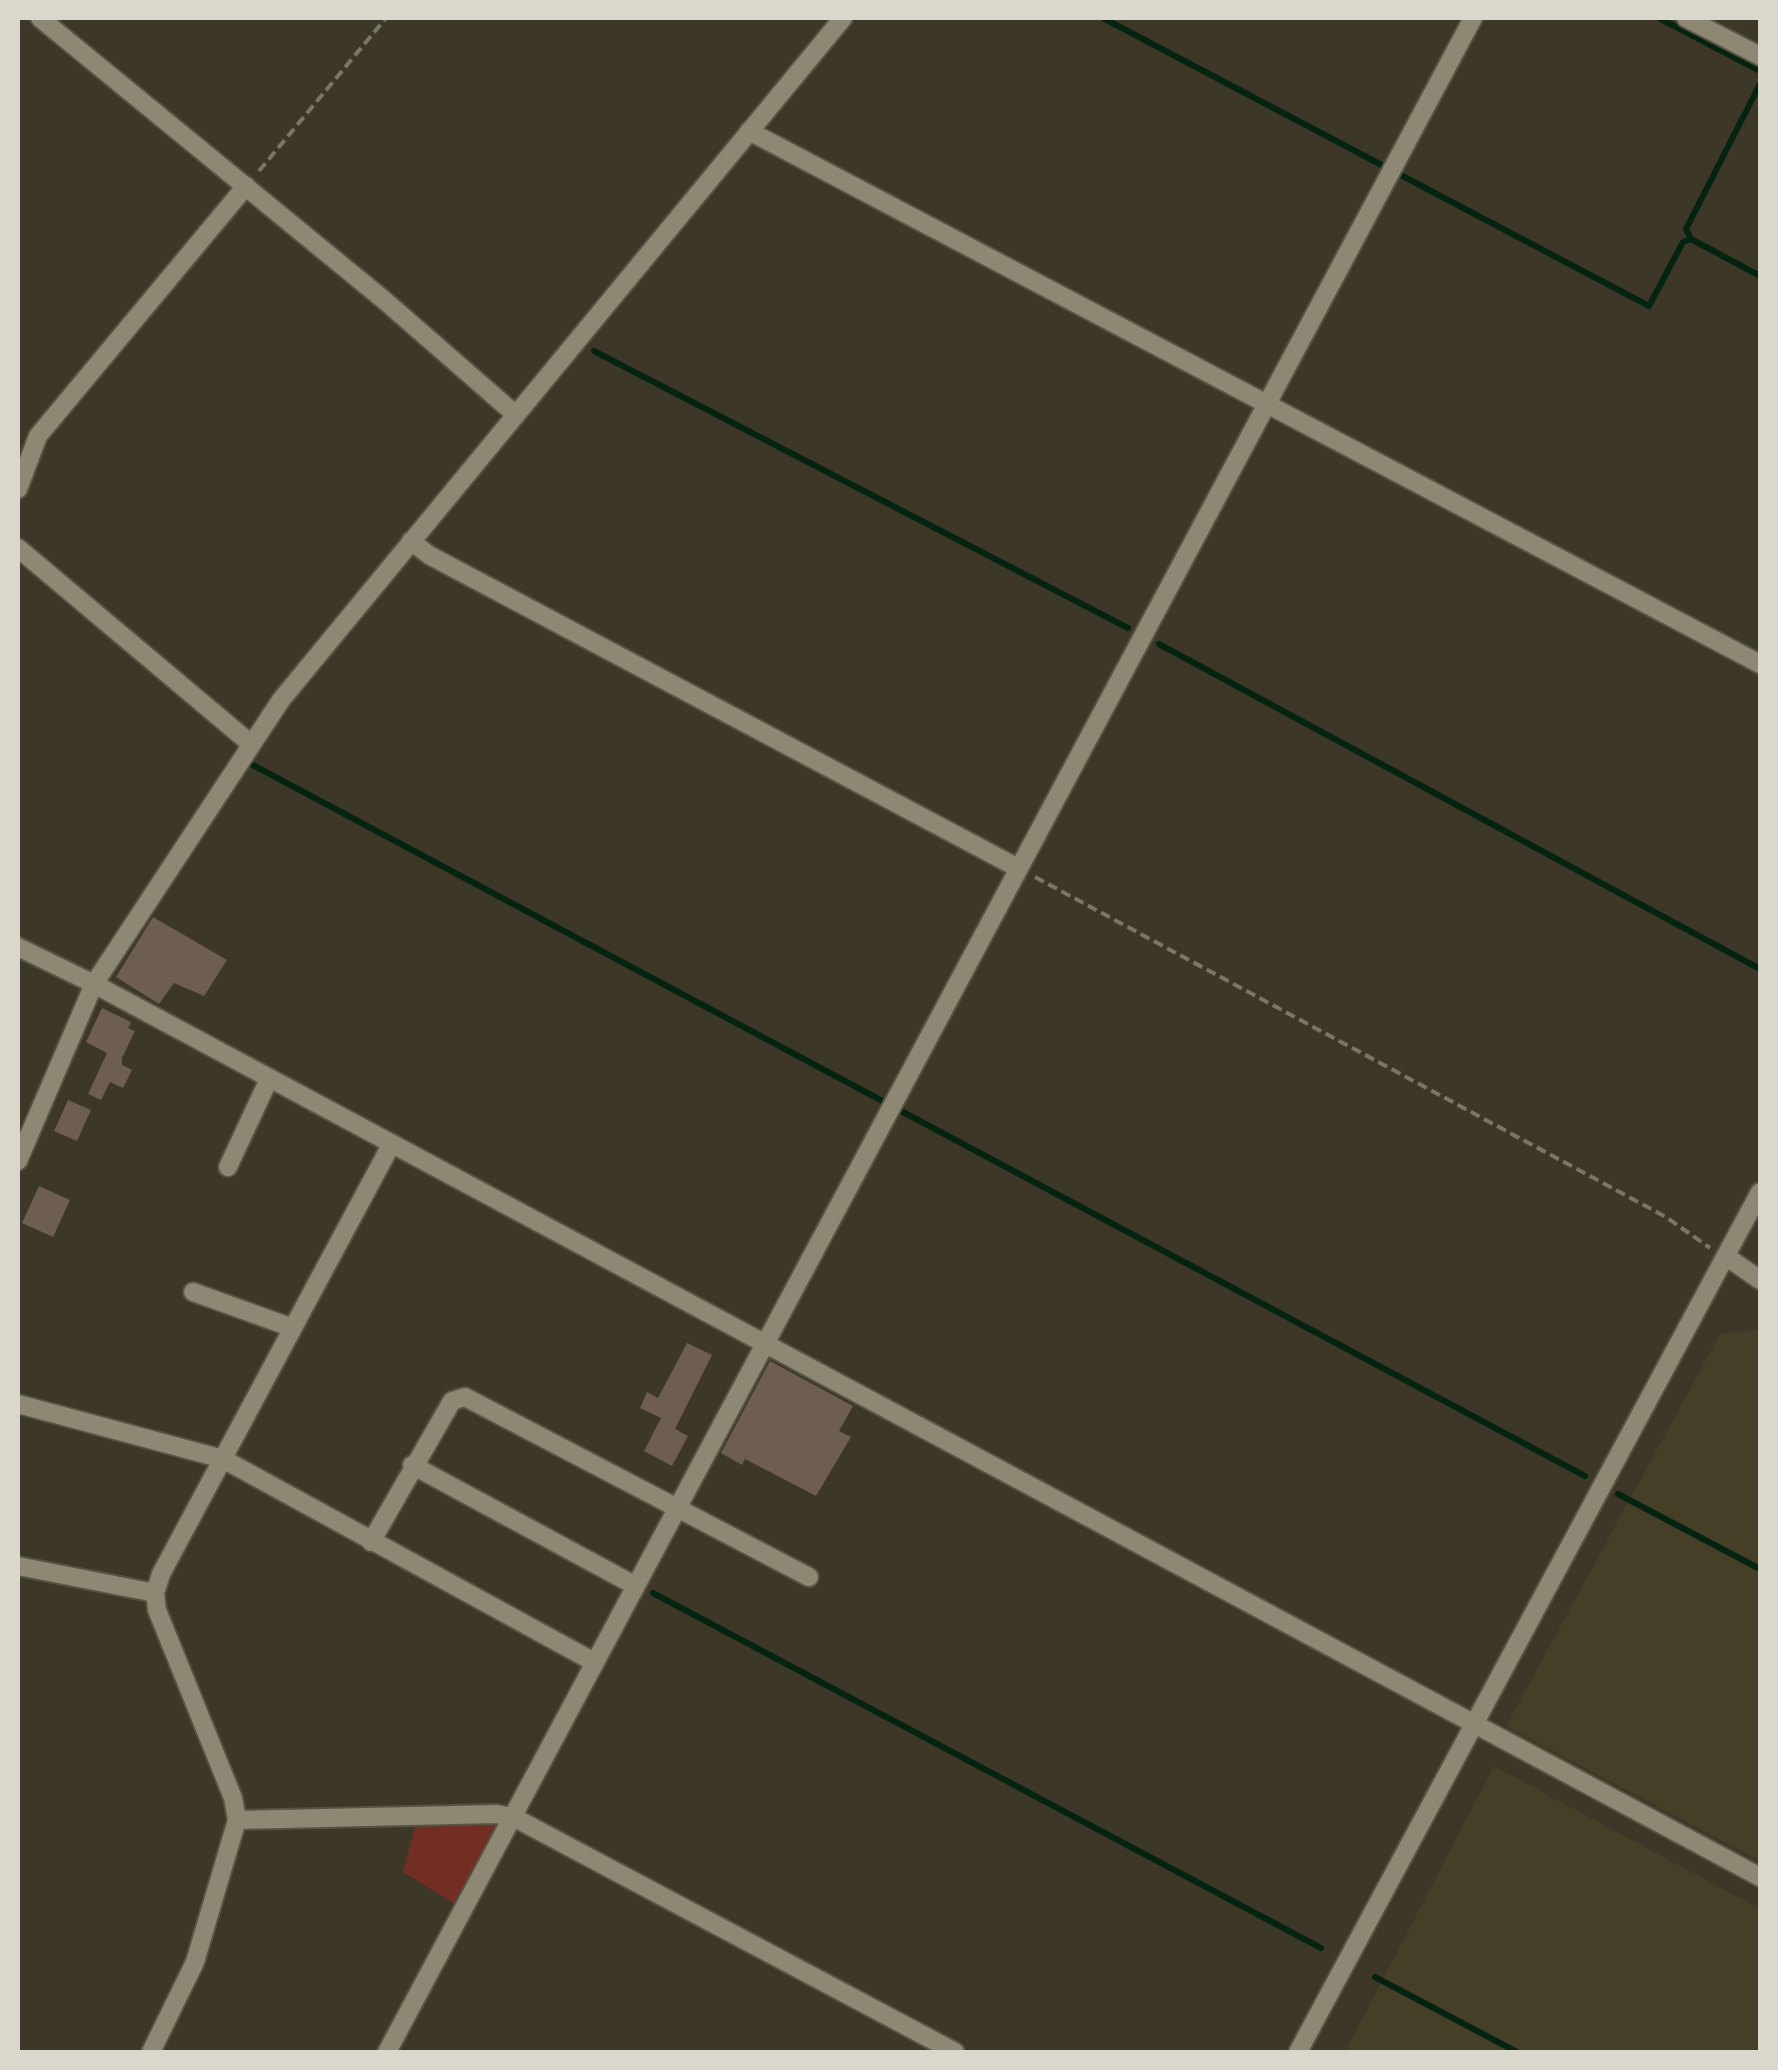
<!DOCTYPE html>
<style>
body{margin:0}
#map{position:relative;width:1778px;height:2070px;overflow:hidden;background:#3c3726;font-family:"PT Sans",sans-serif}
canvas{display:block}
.frame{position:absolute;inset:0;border:20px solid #dad7cc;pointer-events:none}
</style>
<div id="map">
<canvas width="1778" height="2070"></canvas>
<div class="frame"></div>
</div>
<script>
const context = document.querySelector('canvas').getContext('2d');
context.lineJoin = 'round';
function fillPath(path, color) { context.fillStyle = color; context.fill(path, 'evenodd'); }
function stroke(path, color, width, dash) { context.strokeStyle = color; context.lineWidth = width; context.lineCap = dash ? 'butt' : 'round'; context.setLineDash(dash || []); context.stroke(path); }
const built = new Path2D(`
 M 1756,1330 L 1760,1332 L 1760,1861 L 1506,1726 L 1720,1334 Z
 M 1494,1766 L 1760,1909 L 1760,2052 L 1345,2052 Z`);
const green = new Path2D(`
 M 493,1818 L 498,1826 L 455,1904 L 403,1872 L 416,1822 Z`);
const stream = new Path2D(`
 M 1103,18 L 1649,306 L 1683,242 L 1691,239 L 1760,276
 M 1659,18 L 1760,71
 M 1691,239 L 1686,229 L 1760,84
 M 594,351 L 1128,628
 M 1159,644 L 1760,969
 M 251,764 L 1585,1476
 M 1618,1494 L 1760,1569
 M 653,1593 L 1321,1948
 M 1375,1977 L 1517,2052`);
const building = new Path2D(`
 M 153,917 L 227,960 L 204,996 L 174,983 L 159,1004 L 116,977 Z
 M 102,1008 L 131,1022 L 128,1028 L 135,1031 L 122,1058 L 122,1065 L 132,1070 L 123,1088 L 110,1082 L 101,1100 L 88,1094 L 107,1053 L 86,1042 Z
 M 68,1100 L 91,1110 L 77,1141 L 54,1131 Z
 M 39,1186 L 70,1200 L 53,1237 L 22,1223 Z
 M 687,1343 L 712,1355 L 675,1429 L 688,1436 L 672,1466 L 644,1451 L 661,1418 L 640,1408 L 647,1392 L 658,1398 Z
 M 770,1361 L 853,1406 L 839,1431 L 851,1437 L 816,1496 L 745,1459 L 742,1465 L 721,1453 Z`);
const path = new Path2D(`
 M 259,171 L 386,18
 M 1035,877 L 1666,1217 L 1710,1248`);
const minor = new Path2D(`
 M 40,18 L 384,300 L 516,415
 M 1686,18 L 1760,56
 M 749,131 L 1760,664
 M 18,489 L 38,436 L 246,186
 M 411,541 L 429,555 L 1018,868
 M 18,548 L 251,744
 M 18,947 L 94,984 L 1760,1877
 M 18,1161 L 94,984 L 281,700 L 843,18
 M 228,1167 L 269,1079
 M 1727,1257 L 1760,1280
 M 193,1292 L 293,1328
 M 18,1404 L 223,1459 L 594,1662
 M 412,1465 L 634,1585
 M 371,1542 L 452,1401 L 465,1397 L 809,1577
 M 18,1566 L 155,1593
 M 237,1820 L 497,1814 L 515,1818 L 955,2052
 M 151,2052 L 195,1962 L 237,1820 L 233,1798 L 157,1610 L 155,1593 L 161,1574 L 391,1145
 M 387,2052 L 1473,18
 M 1298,2052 L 1760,1192`);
fillPath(built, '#463f27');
fillPath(green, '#722e23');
stroke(stream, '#042311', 6);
fillPath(building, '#6e5e51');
stroke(minor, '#565343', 22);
stroke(path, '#7a7667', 4, [10, 5]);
stroke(minor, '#8d8774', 18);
</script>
